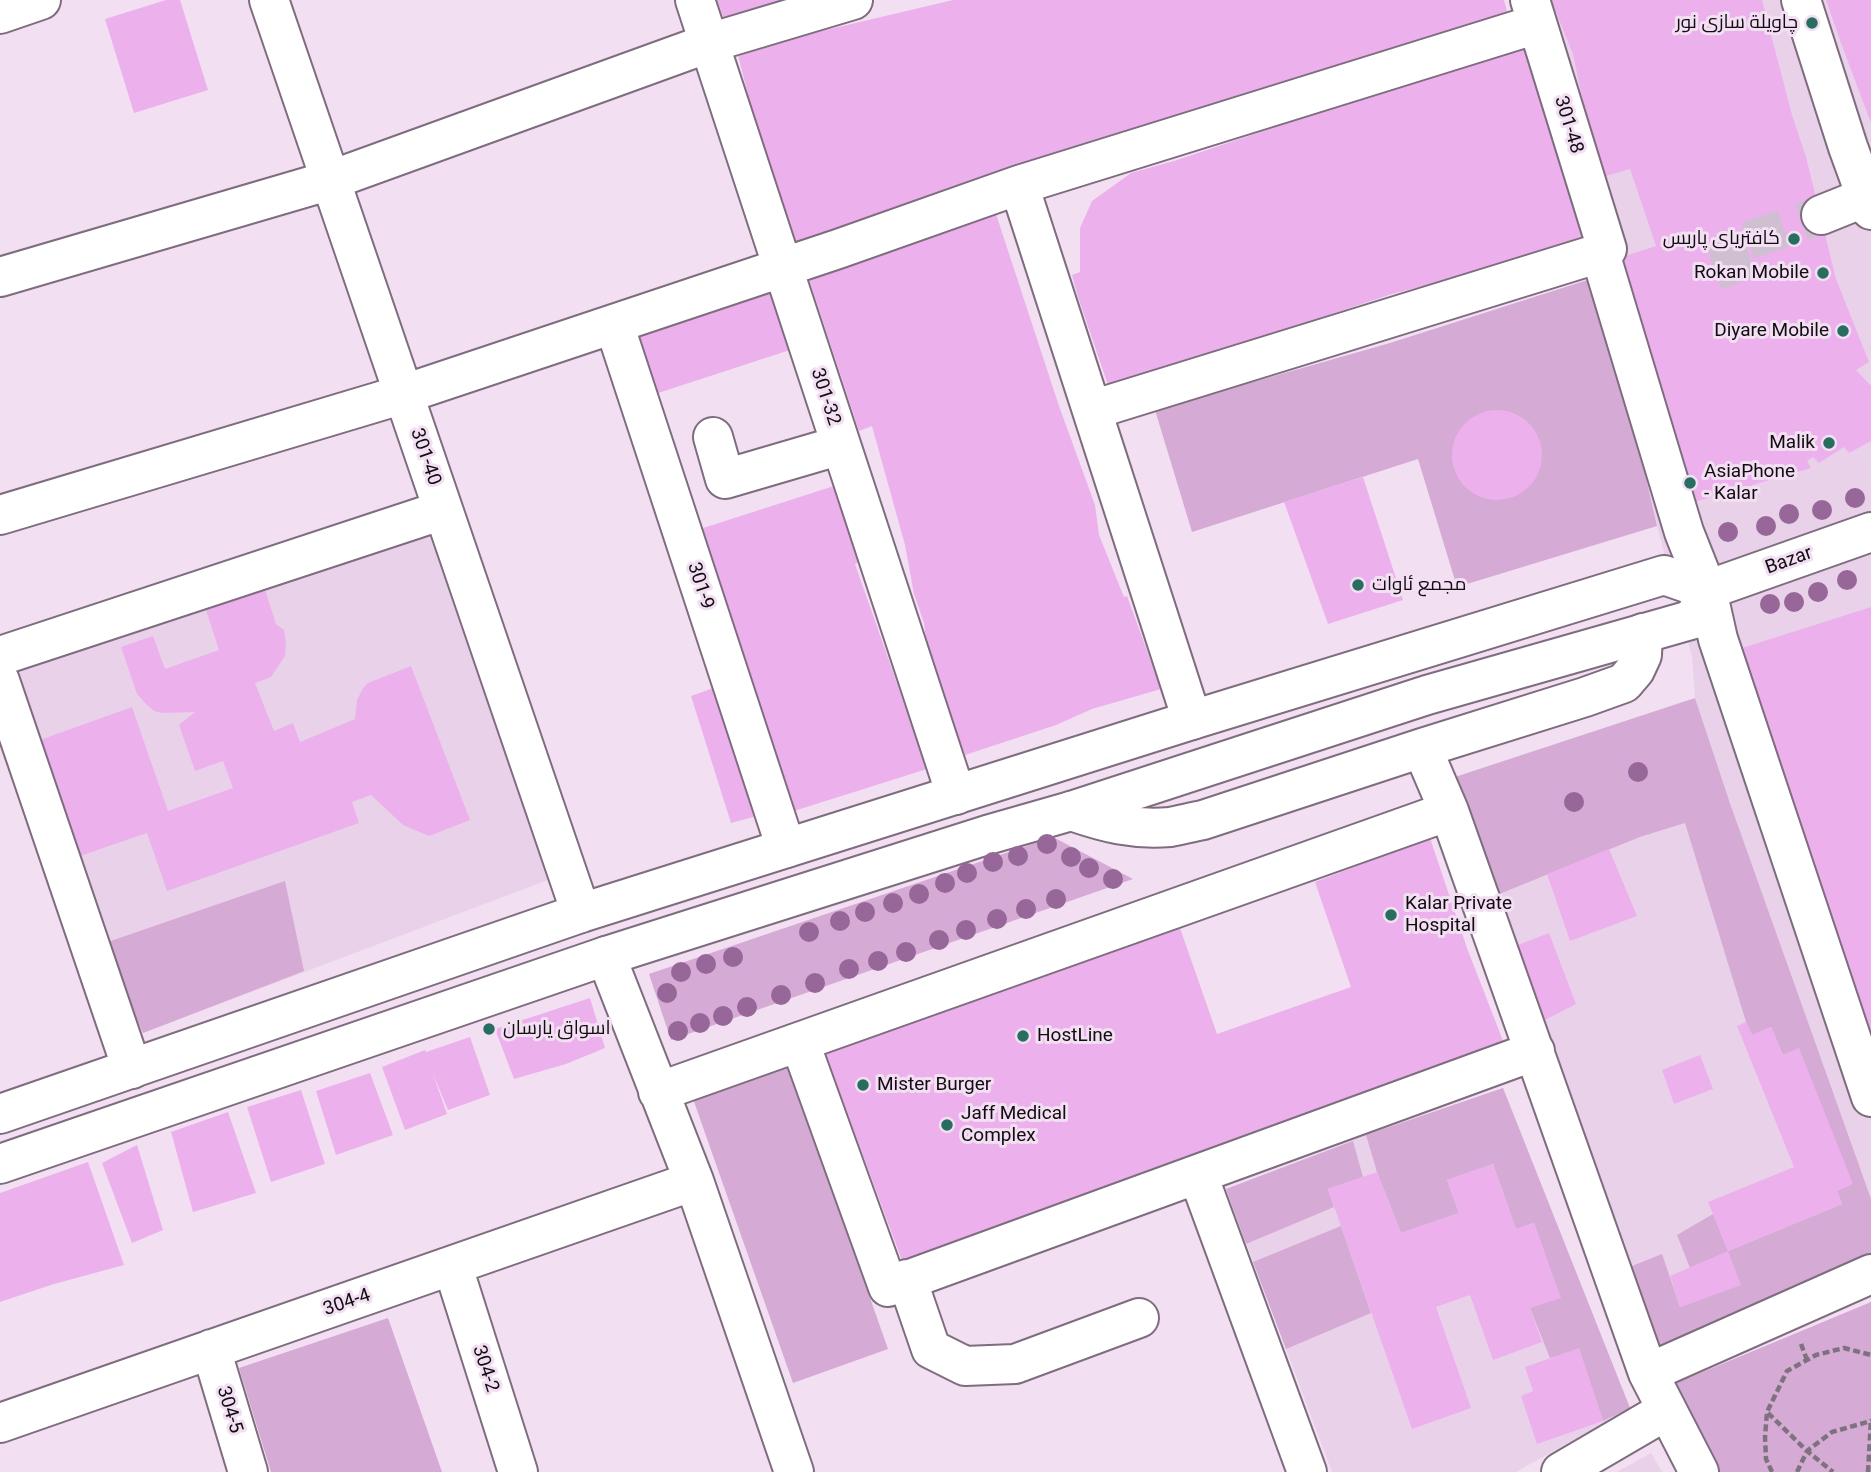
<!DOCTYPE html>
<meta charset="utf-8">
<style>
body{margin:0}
canvas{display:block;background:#f2dff2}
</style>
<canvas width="1871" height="1472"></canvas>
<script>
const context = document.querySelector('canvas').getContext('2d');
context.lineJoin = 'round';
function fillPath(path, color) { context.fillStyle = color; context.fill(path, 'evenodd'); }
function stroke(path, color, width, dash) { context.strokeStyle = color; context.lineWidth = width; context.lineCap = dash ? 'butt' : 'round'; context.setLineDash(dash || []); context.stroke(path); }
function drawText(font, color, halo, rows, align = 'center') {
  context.font = font + ' Roboto,Cairo,sans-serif'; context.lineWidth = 6; context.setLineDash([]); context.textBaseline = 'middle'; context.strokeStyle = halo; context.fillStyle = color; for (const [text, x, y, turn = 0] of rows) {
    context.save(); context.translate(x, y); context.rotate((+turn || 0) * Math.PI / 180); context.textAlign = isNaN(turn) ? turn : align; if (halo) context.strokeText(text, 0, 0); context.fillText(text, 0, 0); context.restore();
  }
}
const built = new Path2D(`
 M 1545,0 L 1871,0 L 1871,1260 L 1658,1357 L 1497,895 L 1640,837 L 1732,808 L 1695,698 L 1692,657 L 1657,526 Z
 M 429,529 L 548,880 L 143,1033 L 102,944 L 80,856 L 10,655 Z
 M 1503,1088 L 1630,1408 L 1516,1472 L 1332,1472 L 1226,1189 L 1366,1135 Z
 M 1651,1453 L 1662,1472 L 1617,1472 Z`);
const green = new Path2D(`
 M 1600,276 L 1657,526 L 1457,587 L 1418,459 L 1192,532 L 1155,410 L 1390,343 Z
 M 1695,698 L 1732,809 L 1871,1199 L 1871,1260 L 1658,1357 L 1627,1268 L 1662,1254 L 1680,1307 L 1740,1285 L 1690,1268 L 1677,1235 L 1713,1214 L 1728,1251 L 1842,1204 L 1837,1191 L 1852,1184 L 1798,1049 L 1783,1055 L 1771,1027 L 1752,1035 L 1746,1022 L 1685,823 L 1640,837 L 1497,895 L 1455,777 Z
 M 1053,837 L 1133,879 L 671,1040 L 649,974 Z
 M 285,881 L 304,971 L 143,1033 L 102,944 Z
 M 787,1062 L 888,1349 L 793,1383 L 692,1096 Z
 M 1503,1088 L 1630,1408 L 1603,1421 L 1579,1349 L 1550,1358 L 1530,1308 L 1560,1297 L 1534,1223 L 1516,1229 L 1493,1164 L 1447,1180 L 1459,1213 L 1401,1233 L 1377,1172 L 1366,1135 Z
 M 1353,1141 L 1363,1177 L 1328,1189 L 1334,1207 L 1246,1244 L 1226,1189 Z
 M 1341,1226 L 1371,1313 L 1286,1349 L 1253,1262 Z
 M 1871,1302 L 1871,1472 L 1714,1472 L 1669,1386 Z
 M 388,1318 L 442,1472 L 271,1472 L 239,1368 Z`);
const building = new Path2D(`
 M 166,0 L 180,0 L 208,90 L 134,113 L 105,19 Z
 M 717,0 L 809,0 L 728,30 Z
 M 953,0 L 1504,0 L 1508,15 L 796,246 L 750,103 L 737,51 Z
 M 1551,0 L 1762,0 L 1792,115 L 1806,157 L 1836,279 L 1869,362 L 1856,370 L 1871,386 L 1871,441 L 1849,453 L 1844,447 L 1819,463 L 1813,457 L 1807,461 L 1811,468 L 1684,505 L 1622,257 L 1656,246 L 1630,169 L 1596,179 L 1582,97 L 1573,54 Z
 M 1826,0 L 1871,0 L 1871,123 L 1841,43 Z
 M 1526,47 L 1588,243 L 1514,265 L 1427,285 L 1392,294 L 1109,388 L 1078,297 L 1072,275 L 1080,272 L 1080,228 L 1092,201 L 1131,173 L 1174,161 L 1335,107 Z
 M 995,211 L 1059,406 L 1095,505 L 1099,535 L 1124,597 L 1127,596 L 1161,689 L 1092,709 L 1056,725 L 965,755 L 929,660 L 924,623 L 914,594 L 905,545 L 872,426 L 859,431 L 808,276 Z
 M 769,290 L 790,350 L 652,395 L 632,333 Z
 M1452 455a45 45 0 1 1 90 0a45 45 0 1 1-90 0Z
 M 1363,477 L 1403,600 L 1328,624 L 1284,502 Z
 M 834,486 L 861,561 L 855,564 L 927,769 L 794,811 L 697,530 Z
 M 265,590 L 276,624 L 284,630 L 286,644 L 285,656 L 271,677 L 255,683 L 274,731 L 293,723 L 300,742 L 355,719 L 357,700 L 363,688 L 368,683 L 411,666 L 470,820 L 429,836 L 403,825 L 371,795 L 352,802 L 359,823 L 167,891 L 147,833 L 80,856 L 40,740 L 132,707 L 168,811 L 233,788 L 223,761 L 195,771 L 179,725 L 195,712 L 163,713 L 154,711 L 146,704 L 137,694 L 121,647 L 153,636 L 165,669 L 219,650 L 206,610 Z
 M 1871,607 L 1871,1052 L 1736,650 Z
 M 722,685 L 764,814 L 731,823 L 691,696 Z
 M 1430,838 L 1467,948 L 1505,1046 L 904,1266 L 825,1053 L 1040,974 L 1109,952 L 1180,928 L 1217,1034 L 1351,987 L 1315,882 Z
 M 1609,849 L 1637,916 L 1570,941 L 1547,874 Z
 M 1549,933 L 1576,1004 L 1541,1022 L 1515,946 Z
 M 590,998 L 605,1048 L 566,1064 L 514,1079 L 495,1029 Z
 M 1746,1022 L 1752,1035 L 1771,1027 L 1783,1055 L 1799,1048 L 1853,1184 L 1837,1191 L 1842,1204 L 1728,1251 L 1741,1285 L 1680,1307 L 1670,1276 L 1728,1251 L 1708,1202 L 1794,1167 L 1737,1026 Z
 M 470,1037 L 490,1095 L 448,1110 L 433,1074 L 447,1114 L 405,1130 L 382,1067 L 425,1050 L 426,1052 Z
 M 1700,1055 L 1713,1089 L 1674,1104 L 1662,1070 Z
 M 370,1073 L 393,1135 L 336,1155 L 316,1091 Z
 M 301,1090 L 325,1164 L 271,1182 L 247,1107 Z
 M 228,1112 L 256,1193 L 193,1212 L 171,1132 Z
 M 137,1145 L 163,1230 L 132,1243 L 102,1163 Z
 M 88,1162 L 124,1265 L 54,1284 L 0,1302 L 0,1193 Z
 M 1493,1164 L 1516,1229 L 1534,1223 L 1561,1298 L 1530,1308 L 1542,1342 L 1493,1360 L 1470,1295 L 1436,1307 L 1471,1408 L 1412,1429 L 1328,1189 L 1377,1172 L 1401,1233 L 1459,1213 L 1447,1180 Z
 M 1579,1348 L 1603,1421 L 1537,1444 L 1521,1396 L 1533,1391 L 1525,1367 Z`);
const minorTunnel = new Path2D(`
 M 1739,283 L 1728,252 L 1730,247 L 1821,215`);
const path = new Path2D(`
 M 1801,1344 L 1807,1360
 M 1768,1413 L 1807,1451 L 1833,1472
 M 1772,1472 L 1766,1459 L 1765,1437 L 1767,1412 L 1787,1371 L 1816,1355 L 1844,1348 L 1871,1355
 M 1797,1472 L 1807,1451 L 1832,1432 L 1871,1421
 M 1868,1472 L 1871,1419`);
const minor = new Path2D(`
 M 269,0 L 581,913
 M 695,0 L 956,795
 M 1530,0 L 1607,249 L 1600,253 L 1684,532 L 1707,590 L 1718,639 L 1871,1097
 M 0,14 L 41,0
 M 1019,185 L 1192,720
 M 1821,215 L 1866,197
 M 0,277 L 331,180 L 709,43 L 853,0
 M 614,324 L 786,848
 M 1092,410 L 1600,253
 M 713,437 L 725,479 L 841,445
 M 0,515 L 404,394 L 838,249 L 1019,185 L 1537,24
 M 0,656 L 443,510
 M 0,681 L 132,1069
 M 1422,748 L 1449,811 L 1648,1373 L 1699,1472
 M 1071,811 C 1106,823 1133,830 1170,827 C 1181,825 1192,822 1203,820 L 1422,748 L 1585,697 L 1624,683 L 1635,670 L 1642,655 L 1643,633
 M 606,956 L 694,1181 L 794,1472
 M 800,1043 L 888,1287 L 1535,1051
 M 658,1092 L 1449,811
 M 1198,1175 L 1307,1472
 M 453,1267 L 518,1472
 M 907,1279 L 931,1349 L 965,1366 L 1015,1364 L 1139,1318
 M 211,1349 L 248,1472
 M 1648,1373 L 1871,1274
 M 0,1423 C 231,1342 463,1263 694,1181
 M 1561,1472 L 1667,1410`);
const major = new Path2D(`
 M 1801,0 L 1848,147 L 1871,210
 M 1707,590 L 1871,532
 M 0,1114 L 581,913 L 1192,720 L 1664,575 L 1707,590
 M 0,1164 L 606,956 L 987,835 L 1071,811 L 1427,695 L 1694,619 L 1707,590`);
const trees = [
 [1855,498],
 [1822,510],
 [1789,514],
 [1766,526],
 [1728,532],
 [1847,580],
 [1818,592],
 [1794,602],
 [1770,604],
 [1638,772],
 [1574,802],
 [1047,844],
 [1018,856],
 [1071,857],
 [993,862],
 [1089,868],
 [967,873],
 [1113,879],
 [945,883],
 [919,894],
 [1056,899],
 [893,903],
 [1026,909],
 [865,912],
 [997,919],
 [840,921],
 [966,930],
 [809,932],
 [939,940],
 [906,952],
 [733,957],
 [878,961],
 [706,964],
 [849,969],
 [681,972],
 [815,983],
 [667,993],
 [781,995],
 [747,1007],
 [723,1016],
 [700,1023],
 [678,1031]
];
const markers = [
 [1812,23,7,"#286d60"],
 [1794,239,7,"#286d60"],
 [1823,273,7,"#286d60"],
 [1843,331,7,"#286d60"],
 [1829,443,7,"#286d60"],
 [1690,483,7,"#286d60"],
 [1358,585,7,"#286d60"],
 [1391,915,7,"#286d60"],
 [489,1029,7,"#286d60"],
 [1023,1036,7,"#286d60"],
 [863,1085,7,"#286d60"],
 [947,1125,7,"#286d60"]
];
const poiNames = [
 ["چاويلة سازى نور",1798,23,"right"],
 ["کافتریای پاریس",1780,239,"right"],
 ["Rokan Mobile",1809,273,"right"],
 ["Diyare Mobile",1829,331,"right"],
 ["Malik",1815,443,"right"],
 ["AsiaPhone",1704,472],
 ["- Kalar",1704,494],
 ["مجمع ئاوات",1372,585],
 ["Kalar Private",1405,904],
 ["Hospital",1405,926],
 ["اسواق يارسان",503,1029],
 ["HostLine",1037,1036],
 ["Mister Burger",877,1085],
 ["Jaff Medical",961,1114],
 ["Complex",961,1136]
];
const streetNames = [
 ["301-48",1568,125,73],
 ["301-32",825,397,72],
 ["301-40",425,457,71],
 ["Bazar",1789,561,-20],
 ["301-9",700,586,72],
 ["304-4",347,1303,-19],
 ["304-2",485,1369,72],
 ["304-5",229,1410,73]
];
fillPath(built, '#ead1ea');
fillPath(green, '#d5aad5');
fillPath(building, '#ecb1ec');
stroke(minorTunnel, '#d0bfd0', 38, [38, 19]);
stroke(minor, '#7e6d7e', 42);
stroke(major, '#7e6d7e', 42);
stroke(path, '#7f727f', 4.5, [7, 3.5]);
stroke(minor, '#fff', 38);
stroke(major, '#fff', 38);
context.fillStyle = '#976799';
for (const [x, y] of trees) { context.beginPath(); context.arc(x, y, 10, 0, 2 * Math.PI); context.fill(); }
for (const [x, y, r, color] of markers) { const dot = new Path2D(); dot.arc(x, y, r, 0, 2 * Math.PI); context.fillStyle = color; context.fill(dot); stroke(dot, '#f2dff2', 2.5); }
drawText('19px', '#120c12', '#f2dff2', poiNames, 'left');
drawText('19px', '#120c12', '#f2dff2', streetNames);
</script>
